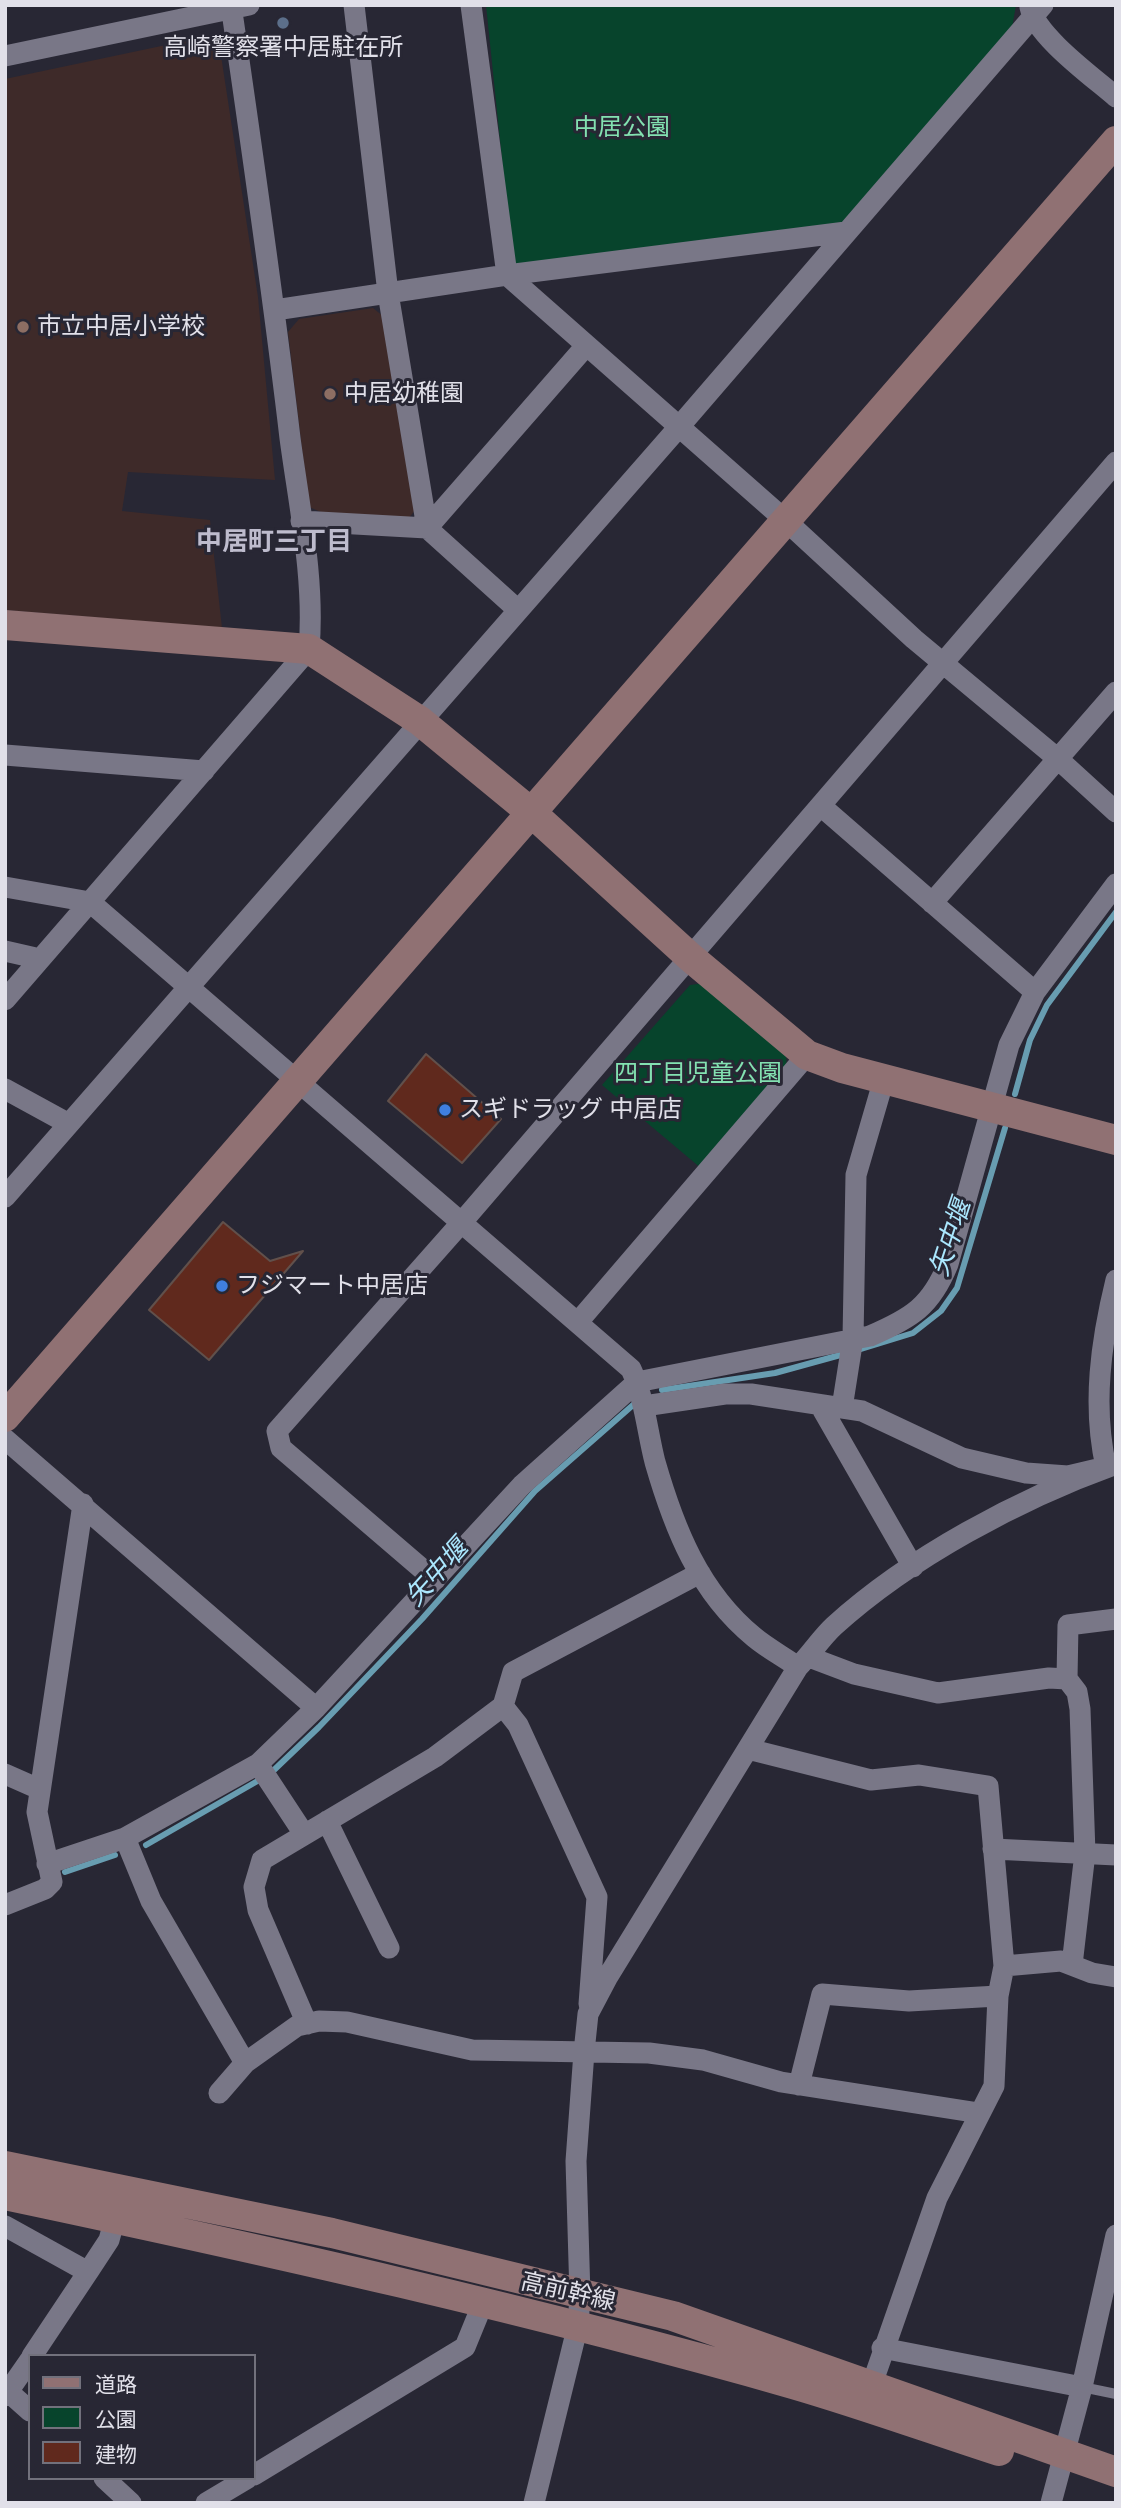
<!DOCTYPE html>
<meta charset="utf-8">
<style>
body{margin:0}
#map{position:relative;width:1121px;height:2508px;overflow:hidden;background:#282734;font-family:Quicksand,"Noto Sans JP",sans-serif}
canvas{display:block}
.frame{position:absolute;inset:0;border:7px solid #e1e0e9;pointer-events:none}
.legend{position:absolute;left:28px;top:2354px;width:228px;height:126px;box-sizing:border-box;background:#282734;border:2px solid #72717c;margin:0;padding:9px 12px;list-style:none;font-size:21px;color:#e1e0e9}
.legend li{display:flex;align-items:center;gap:14px;height:35px}
.legend b{width:35px;border:2px solid #72717c}
</style>
<div id="map">
<canvas width="1121" height="2508"></canvas>
<div class="frame"></div>
<ul class="legend">
<li><b style="height:9px;background:#907173"></b>道路</li>
<li><b style="height:19px;background:#07442c"></b>公園</li>
<li><b style="height:19px;background:#60291d"></b>建物</li>
</ul>
</div>
<script>
const context = document.querySelector('canvas').getContext('2d');
context.lineJoin = 'round';
function fillPath(path, color) { context.fillStyle = color; context.fill(path, 'evenodd'); }
function stroke(path, color, width, dash) { context.strokeStyle = color; context.lineWidth = width; context.lineCap = dash ? 'butt' : 'round'; context.setLineDash(dash || []); context.stroke(path); }
function drawText(font, color, halo, rows, align = 'center') {
  context.font = font + ' Quicksand,"Noto Sans JP",sans-serif'; context.lineWidth = 6; context.setLineDash([]); context.textBaseline = 'middle'; context.strokeStyle = halo; context.fillStyle = color; for (const [text, x, y, turn = 0] of rows) {
    context.save(); context.translate(x, y); context.rotate((+turn || 0) * Math.PI / 180); context.textAlign = isNaN(turn) ? turn : align; if (halo) context.strokeText(text, 0, 0); context.fillText(text, 0, 0); context.restore();
  }
}
const education = new Path2D(`
 M 204,37 L 220,49 L 258,297 L 275,480 L 128,472 L 122,511 L 210,520 L 222,628 L 5,610 L 5,79 Z
 M 373,308 L 384,317 L 416,509 L 408,519 L 321,512 L 309,507 L 288,332 L 299,319 Z`);
const green = new Path2D(`
 M 486,5 L 1016,5 L 1012,28 L 844,222 L 513,265 Z
 M 706,983 L 786,1055 L 787,1071 L 702,1169 L 602,1085 L 690,985 Z`);
const stream = new Path2D(`
 M 1015,1094 L 1030,1040 L 1047,1005 L 1116,912
 M 861,1349 L 913,1333 L 941,1311 L 957,1288 L 1005,1128
 M 662,1390 L 775,1373 L 844,1354
 M 274,1770 L 319,1727 L 422,1619 L 535,1491 L 633,1405
 M 146,1845 L 261,1779
 M 65,1872 L 115,1855`);
const building = new Path2D(`
 M 426,1054 L 501,1119 L 462,1163 L 388,1101 Z
 M 223,1222 L 270,1261 L 303,1251 L 209,1360 L 149,1310 Z`);
const lane = new Path2D(`
 M 1082,2387 L 1116,2394`);
const street = new Path2D(`
 M 354,5 L 388,293 L 427,528 L 518,610
 M 471,5 L 507,275 L 785,520 L 914,639 L 1058,759 L 1116,812
 M 1030,7 C 1036,36 1093,77 1116,97
 M 5,56 L 249,5
 M 275,310 L 507,275 L 846,232
 M 301,521 L 427,528 L 585,347
 M 5,755 L 204,771
 M 821,806 L 1035,992
 M 5,887 L 90,902 L 631,1369 C 645,1399 647,1431 655,1462 C 674,1528 699,1592 754,1637 C 767,1648 784,1657 798,1667
 M 932,903 L 1116,692
 M 5,951 L 40,959
 M 5,1000 L 309,649 C 315,580 299,506 290,438 C 273,293 252,149 231,5
 M 5,1089 L 69,1124
 M 5,1197 L 678,428 L 1043,5
 M 578,1322 L 807,1055
 M 820,1405 L 913,1567
 M 644,1406 L 725,1394 L 751,1394 L 862,1411 L 962,1458 L 1026,1473 L 1068,1476 L 1106,1467 C 1092,1405 1101,1341 1116,1280
 M 842,1408 L 853,1338 L 856,1175 L 884,1079
 M 5,1439 L 316,1708
 M 435,1580 L 281,1448 L 277,1431 L 462,1222 L 1116,462
 M 809,1657 L 854,1674 L 938,1693 L 1049,1678 L 1067,1679 L 1077,1692 L 1080,1709 L 1085,1853 L 1072,1965
 M 1067,1679 L 1068,1625 L 1116,1619
 M 748,1749 L 871,1780 L 919,1775 L 988,1786 L 1004,1966 L 998,1996 L 994,2086 L 937,2198 L 872,2384
 M 258,1764 L 304,1834
 M 5,1774 L 39,1789
 M 327,1821 L 389,1948
 M 125,1838 L 151,1901 L 245,2063
 M 993,1849 L 1116,1855
 M 47,1864 L 125,1838 L 258,1764 L 316,1708 L 522,1485 L 637,1382 L 870,1336 C 912,1318 931,1306 948,1264 L 1009,1045 L 1035,992 L 1116,884
 M 5,1905 L 45,1889 L 52,1882 L 37,1812 L 83,1504
 M 1004,1966 L 1061,1961 L 1092,1973 L 1116,1977
 M 589,2004 L 597,1897 L 518,1725 L 503,1706 L 513,1672 L 700,1573
 M 307,2024 L 258,1910 L 254,1887 L 262,1860 L 435,1757 L 503,1706
 M 799,2085 L 822,1994 L 909,2001 L 998,1996
 M 219,2093 L 245,2063 L 297,2026 L 319,2021 L 347,2022 L 472,2050 L 649,2053 L 703,2060 L 781,2082 L 979,2113
 M 5,2226 L 88,2272 L 32,2356
 M 88,2272 L 109,2240 L 115,2218
 M 882,2348 L 1082,2387
 M 5,2389 L 30,2411
 M 5,2396 L 30,2360
 M 254,2475 L 465,2347 L 483,2303
 M 104,2478 L 131,2503
 M 206,2503 L 248,2478
 M 534,2503 L 578,2325 L 580,2296 L 576,2161 L 584,2052 L 588,2014 L 607,1978 L 798,1667 C 811,1654 821,1638 834,1626 C 910,1557 1019,1499 1116,1464
 M 1051,2503 L 1082,2387 L 1116,2235`);
const secondary = new Path2D(`
 M 5,625 L 309,649 L 420,721 L 533,814 L 690,957 L 807,1055 L 842,1068 L 1116,1140
 M 5,1417 L 1116,141
 M 5,2166 L 332,2233 L 673,2316 L 1116,2472
 M 5,2195 C 270,2251 533,2310 793,2384 C 862,2404 931,2429 999,2451`);
const markers = [
 [283,23,7,"#5c6f8a"],
 [23,327,7,"#8d6e63"],
 [330,394,7,"#8d6e63"],
 [445,1110,7,"#3f7fe0"],
 [222,1286,7,"#3f7fe0"]
];
const poiNames = [
 ["高崎警察署中居駐在所",283,48,"center"],
 ["市立中居小学校",37,327],
 ["中居幼稚園",344,394],
 ["スギドラッグ 中居店",459,1110],
 ["フジマート中居店",236,1286]
];
const parkNames = [
 ["中居公園",622,128],
 ["四丁目児童公園",698,1074]
];
const streetNames = [
 ["高前幹線",568,2292,13]
];
const neighbourhoodNames = [
 ["中居町三丁目",274,542]
];
const waterNames = [
 ["矢中堰",951,1238,-72],
 ["矢中堰",437,1573,-48]
];
fillPath(education, '#3e2a29');
fillPath(green, '#07442c');
stroke(stream, '#689db1', 6);
fillPath(building, '#60291d');
stroke(building, '#61504b', 2);
stroke(lane, '#797787', 10);
stroke(street, '#797787', 21);
stroke(secondary, '#907173', 30);
for (const [x, y, r, color] of markers) { const dot = new Path2D(); dot.arc(x, y, r, 0, 2 * Math.PI); context.fillStyle = color; context.fill(dot); stroke(dot, '#282734', 2.5); }
drawText('24px', '#e1e0e9', '#282734', poiNames, 'left');
drawText('24px', '#83e1b1', '#282734', parkNames);
drawText('24px', '#e1e0e9', '#282734', streetNames);
drawText('bold 26px', '#bebccd', '#282734', neighbourhoodNames);
drawText('italic 26px', '#abe7fe', '#282734', waterNames);
</script>
